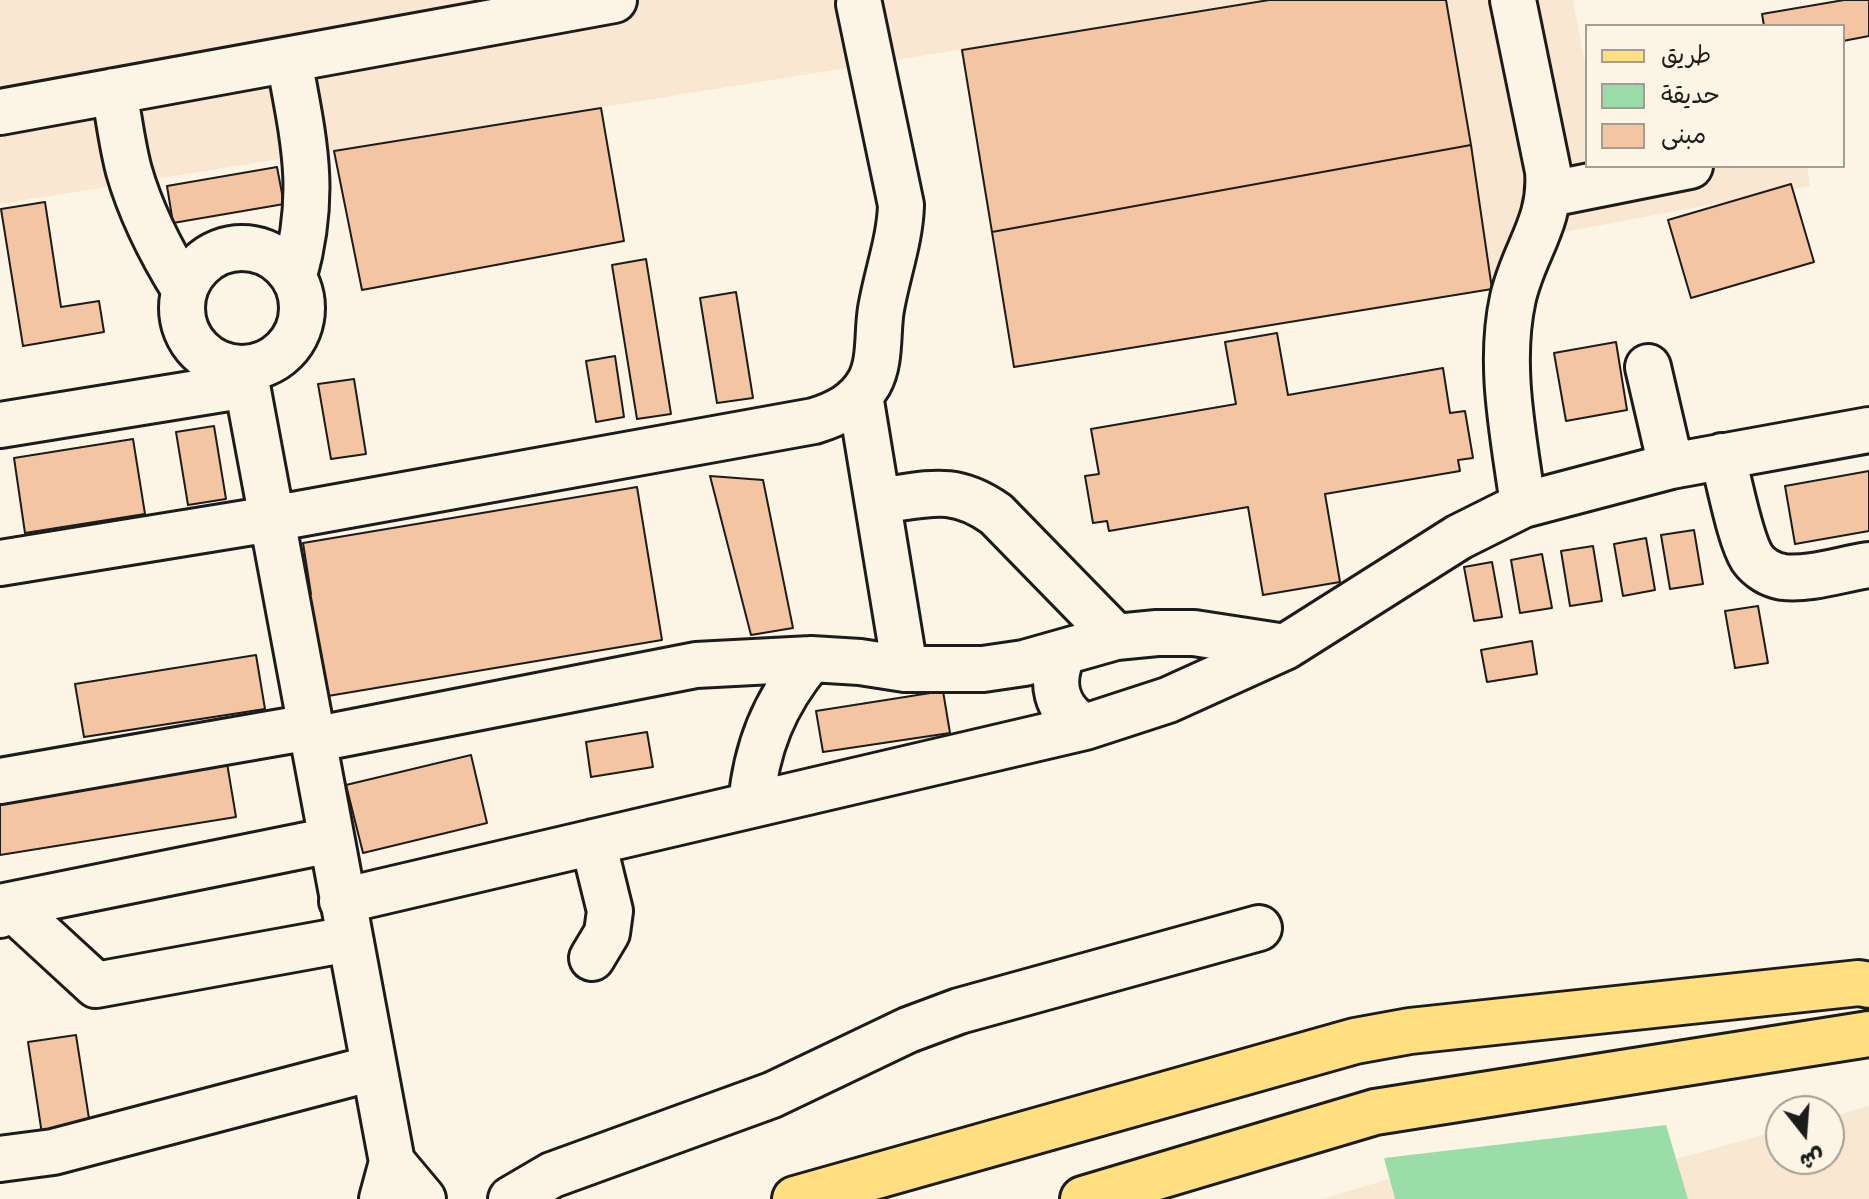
<!DOCTYPE html>
<meta charset="utf-8">
<style>
body{margin:0}
#map{position:relative;width:1869px;height:1199px;overflow:hidden;background:#fcf5e5;font-family:"Gochi Hand","Playpen Sans Arabic",sans-serif}
canvas{display:block}
.legend{position:absolute;left:1585px;top:24px;width:260px;height:144px;box-sizing:border-box;background:#fcf5e5;border:2px solid #a29e95;margin:0;padding:10px 14px;list-style:none;font-size:24px;color:#1c1c1c}
.legend li{display:flex;align-items:center;gap:16px;height:40px}
.legend b{width:40px;border:2px solid #a29e95}
.north{position:absolute;left:1765px;top:1095px;width:80px;height:80px;box-sizing:border-box;background:#fcf5e5;border:2px solid #a29e95;border-radius:50%;rotate:163deg;font-size:22px;font-weight:700;line-height:32px;text-align:center;color:#1c1c1c}
.north::after{content:'';display:block;margin:auto;width:28px;height:36px;background:#1c1c1c;clip-path:polygon(50% 0,100% 100%,50% 72%,0 100%)}
</style>
<div id="map">
<canvas width="1869" height="1199"></canvas>
<ul class="legend">
<li><b style="height:10px;background:#ffdf80"></b>طريق</li>
<li><b style="height:22px;background:#9adda8"></b>حديقة</li>
<li><b style="height:22px;background:#f4c5a3"></b>مبنى</li>
</ul>
<div class="north">ش</div>
</div>
<script>
const context = document.querySelector('canvas').getContext('2d');
context.lineJoin = 'round';
function fillPath(path, color) { context.fillStyle = color; context.fill(path, 'evenodd'); }
function stroke(path, color, width, dash) { context.strokeStyle = color; context.lineWidth = width; context.lineCap = dash ? 'butt' : 'round'; context.setLineDash(dash || []); context.stroke(path); }
const built = new Path2D(`
 M 0,0 L 1269,0 L 0,204 Z
 M 1446,0 L 1573,0 L 1587,74 L 1587,166 L 1807,166 L 1810,186 L 1559,233 L 1531,279 L 1492,289 Z
 M 1869,1106 L 1869,1199 L 1688,1199 L 1676,1159 L 1781,1130 L 1781,1159 L 1829,1159 L 1829,1117 Z
 M 1389,1179 L 1395,1199 L 1322,1199 Z`);
const green = new Path2D(`
 M 1666,1125 L 1688,1199 L 1395,1199 L 1384,1158 Z`);
const building = new Path2D(`
 M 1269,0 L 1446,0 L 1471,145 L 992,232 L 962,50 Z
 M 1844,0 L 1869,0 L 1869,36 L 1843,41 L 1843,26 L 1764,26 L 1762,14 Z
 M 601,108 L 624,241 L 362,290 L 334,151 Z
 M 1471,145 L 1492,289 L 1014,367 L 992,232 Z
 M 277,167 L 284,204 L 173,223 L 167,186 Z
 M 1791,184 L 1814,262 L 1691,298 L 1668,220 Z
 M 45,202 L 61,307 L 99,301 L 104,332 L 23,346 L 1,209 Z
 M 646,259 L 671,414 L 637,419 L 612,265 Z
 M 736,292 L 753,398 L 717,403 L 700,298 Z
 M 1277,333 L 1288,395 L 1443,368 L 1450,413 L 1465,411 L 1473,458 L 1458,460 L 1460,471 L 1325,494 L 1340,582 L 1263,595 L 1248,507 L 1109,531 L 1107,521 L 1093,523 L 1085,476 L 1099,474 L 1091,429 L 1236,404 L 1225,342 Z
 M 1616,342 L 1627,410 L 1566,421 L 1554,353 Z
 M 615,356 L 624,417 L 596,422 L 586,361 Z
 M 354,379 L 366,454 L 331,459 L 318,384 Z
 M 214,426 L 226,499 L 188,505 L 176,432 Z
 M 133,439 L 145,514 L 25,533 L 14,458 Z
 M 1869,471 L 1869,531 L 1795,544 L 1785,486 Z
 M 710,476 L 763,480 L 793,628 L 751,635 Z
 M 637,487 L 662,640 L 322,697 L 298,596 L 311,594 L 303,543 Z
 M 1694,530 L 1703,584 L 1670,589 L 1661,535 Z
 M 1646,538 L 1655,590 L 1623,596 L 1614,544 Z
 M 1593,546 L 1602,601 L 1570,606 L 1561,551 Z
 M 1542,554 L 1552,608 L 1520,613 L 1511,560 Z
 M 1492,562 L 1502,617 L 1474,621 L 1464,567 Z
 M 1758,606 L 1768,663 L 1735,668 L 1725,611 Z
 M 1532,641 L 1537,674 L 1487,682 L 1481,650 Z
 M 256,655 L 265,709 L 84,737 L 75,684 Z
 M 943,691 L 950,733 L 823,752 L 816,711 Z
 M 647,732 L 653,767 L 591,777 L 586,742 Z
 M 471,755 L 487,823 L 363,853 L 346,785 Z
 M 226,757 L 236,817 L 0,855 L 0,793 Z
 M 76,1035 L 90,1125 L 42,1134 L 28,1042 Z`);
const minor = new Path2D(`
 M 1513,0 L 1548,171 C 1552,223 1524,250 1513,298 C 1498,366 1514,437 1523,505
 M 289,60 C 304,142 317,192 294,276
 M 114,91 C 119,118 122,145 129,171 C 141,213 161,252 184,289
 M 0,112 L 614,0
 M 1550,194 L 1690,166
 M182 308a60 60 0 1 1 120 0a60 60 0 1 1-120 0Z
 M 1648,367 L 1671,466
 M 244,369 L 392,1162 L 382,1199
 M 860,395 L 905,669
 M 0,425 L 247,385
 M 1722,456 C 1730,482 1739,537 1752,558 C 1759,568 1771,575 1783,577 C 1810,580 1842,569 1869,565
 M 878,501 C 927,495 952,483 996,514 L 1116,637
 M 0,563 L 271,519 L 814,421 C 837,414 857,404 869,383 C 881,362 877,332 881,309 C 887,274 900,240 901,205 L 859,4
 M 1064,652 C 1049,682 1055,710 1085,727
 M 312,740 L 696,665 L 811,659 L 860,662 L 905,669 L 983,669 L 1024,663 L 1116,637 L 1157,633 L 1194,633 L 1285,647
 M 0,781 L 310,727
 M 751,805 C 756,748 774,703 811,659
 M 342,901 L 1085,727 L 1168,700 L 1285,647 L 1459,537 L 1523,505 L 1671,466 L 1869,430
 M 0,907 L 331,840
 M 0,915 L 10,906 L 96,985 L 349,939
 M 592,958 L 607,933 L 610,911 L 593,842
 M 0,1159 L 53,1152 L 373,1068
 M 392,1162 L 423,1199
 M 511,1199 L 552,1175 L 772,1095 L 908,1030 L 959,1011 L 1259,928`);
const major = new Path2D(`
 M 795,1199 L 1355,1041 L 1410,1031 L 1859,983 L 1869,985
 M 1083,1199 L 1375,1112 L 1869,1034`);
fillPath(built, '#fae7d1');
fillPath(green, '#9adda8');
fillPath(building, '#f4c5a3');
stroke(building, '#1c1c1c', 2);
stroke(minor, '#1c1c1c', 50);
stroke(major, '#1c1c1c', 50);
stroke(minor, '#fcf5e5', 44);
stroke(major, '#ffdf80', 44);
</script>
